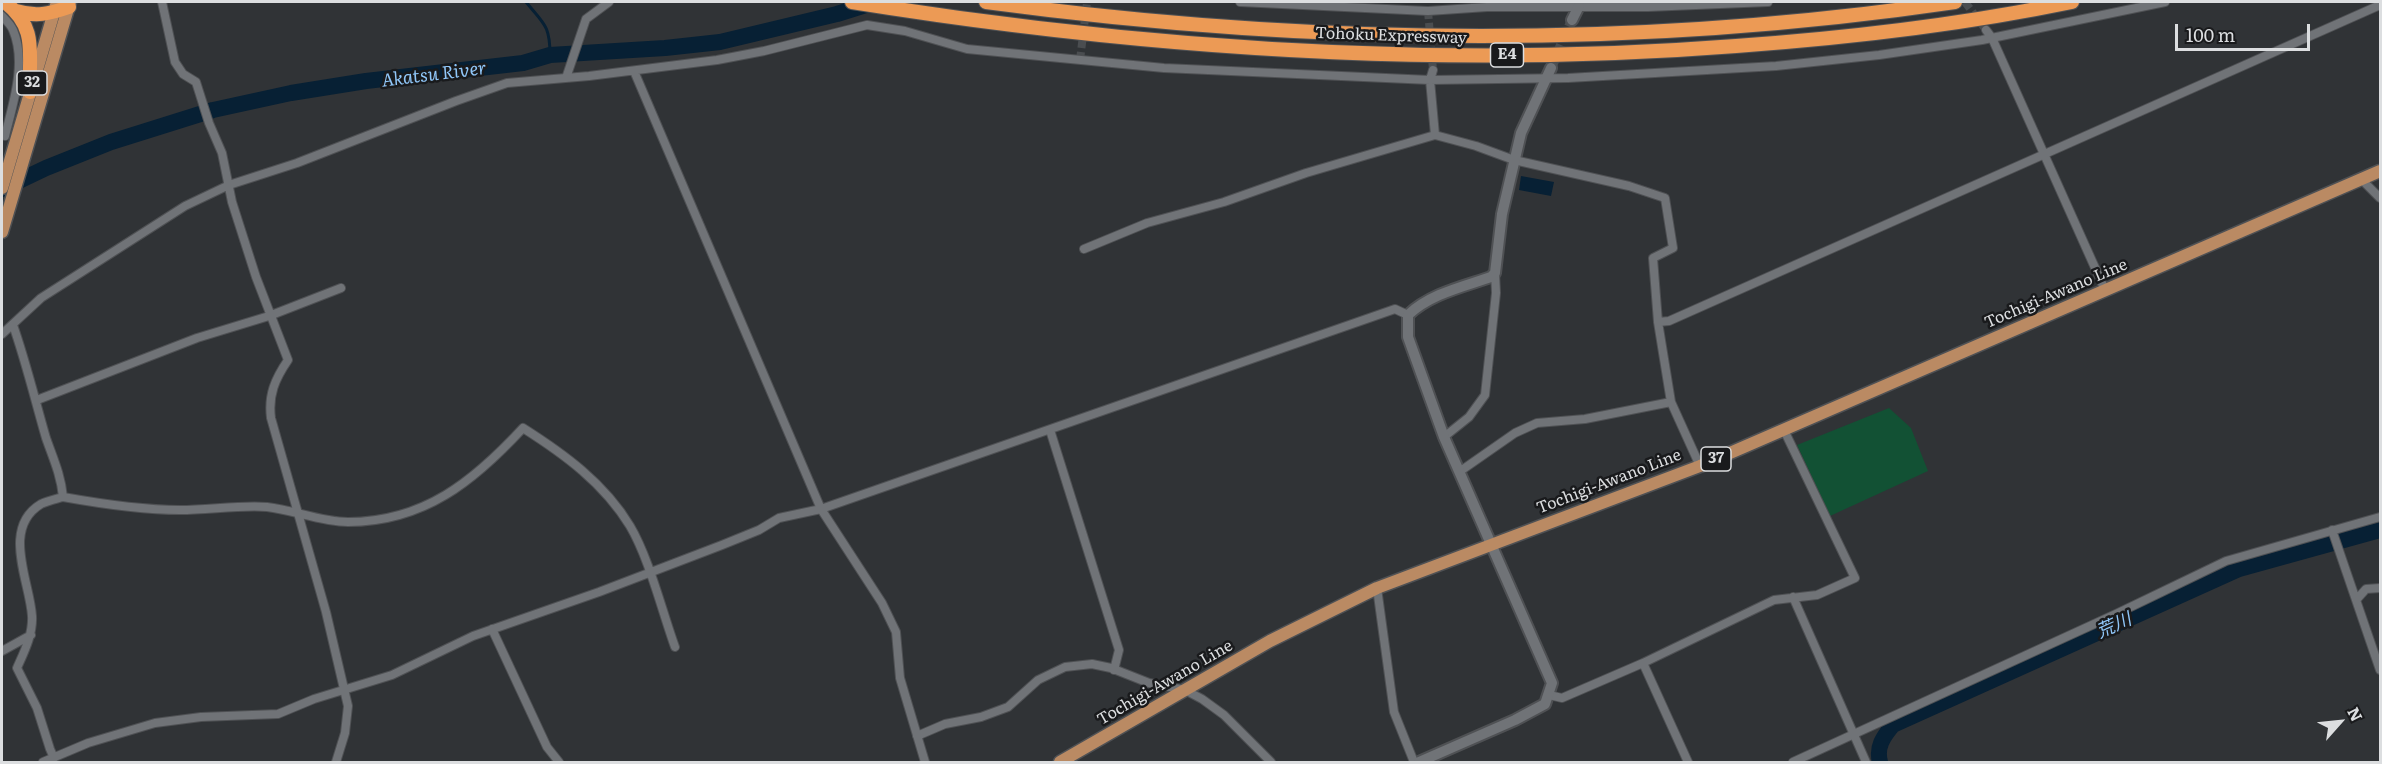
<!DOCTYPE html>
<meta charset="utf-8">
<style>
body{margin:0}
#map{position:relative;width:2382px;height:764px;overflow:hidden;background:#303336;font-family:Literata,serif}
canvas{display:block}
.frame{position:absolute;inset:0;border:3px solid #dcdee0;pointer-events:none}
.north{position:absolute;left:2310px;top:692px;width:60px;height:60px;-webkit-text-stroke:4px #191a1c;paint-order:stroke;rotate:63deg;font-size:16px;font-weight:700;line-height:24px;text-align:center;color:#dcdee0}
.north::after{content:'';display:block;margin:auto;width:21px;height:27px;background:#dcdee0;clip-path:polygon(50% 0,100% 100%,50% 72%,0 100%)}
.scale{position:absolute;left:2175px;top:24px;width:135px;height:27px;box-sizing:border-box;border:3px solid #dcdee0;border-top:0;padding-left:8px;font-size:18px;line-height:21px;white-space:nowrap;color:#dcdee0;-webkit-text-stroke:4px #191a1c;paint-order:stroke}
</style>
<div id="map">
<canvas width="2382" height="764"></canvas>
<div class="frame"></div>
<div class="north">N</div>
<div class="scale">100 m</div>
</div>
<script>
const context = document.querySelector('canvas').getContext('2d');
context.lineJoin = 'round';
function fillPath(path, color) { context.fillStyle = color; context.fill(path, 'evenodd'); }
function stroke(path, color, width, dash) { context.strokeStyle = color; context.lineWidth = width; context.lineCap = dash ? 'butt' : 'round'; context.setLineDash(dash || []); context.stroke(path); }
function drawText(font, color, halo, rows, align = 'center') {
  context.font = font + ' Literata,"Noto Sans JP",serif'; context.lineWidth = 5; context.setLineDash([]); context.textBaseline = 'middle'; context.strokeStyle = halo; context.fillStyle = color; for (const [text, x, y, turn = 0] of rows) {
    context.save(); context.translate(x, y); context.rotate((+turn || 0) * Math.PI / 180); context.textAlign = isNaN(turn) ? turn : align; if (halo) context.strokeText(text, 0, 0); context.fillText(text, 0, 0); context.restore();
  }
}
const green = new Path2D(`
 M 1889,408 L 1911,428 L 1928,471 L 1830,516 L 1797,445 Z`);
const water = new Path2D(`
 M 1521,176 L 1554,182 L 1551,196 L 1519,190 Z`);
const stream = new Path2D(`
 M 526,2 C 544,24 550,25 550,55`);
const river = new Path2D(`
 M 2,189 L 46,168 L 111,142 L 213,110 L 291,93 L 366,81 L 523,63 L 550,55 L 665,48 L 720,42 L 837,14 L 872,3
 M 1880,762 C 1876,747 1883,737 1893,725 L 2239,569 L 2380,530`);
const streetTunnel = new Path2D(`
 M 1965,2 L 1986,30
 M 1428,11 L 1433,70
 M 1080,60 L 1087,2`);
const secondaryTunnel = new Path2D(`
 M 1551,68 L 1572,20`);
const street = new Path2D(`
 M 162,2 L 175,62 L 183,74 L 196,82 L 209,123 L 222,153 L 232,202 L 256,277 L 288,360 C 275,379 268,395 271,418 L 326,612 L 348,706 L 345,733 L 336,762
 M 1240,2 L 1428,11 L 1487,7 L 1648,7 L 1768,2
 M 2,16 C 6,20 11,25 13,30 C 27,63 13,103 5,136
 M 1986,30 L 1992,38 L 2105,290
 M 634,71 L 821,509 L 882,603 L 896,632 L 900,678 L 925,762
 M 566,78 L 586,19 L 609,2
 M 1435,135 L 1476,146 L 1514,160 L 1629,186 L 1665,198 L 1673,248 L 1653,258 L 1658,322 L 1671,402 L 1700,466
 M 2361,179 L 2380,198
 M 1084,249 L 1147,223 L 1224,202 L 1306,173 L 1435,135 L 1430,80 L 1433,70
 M 1658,322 L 1669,321 L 2380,5
 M 13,325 C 26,362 35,400 46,438 C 53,458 61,475 63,497 C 56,499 47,501 41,504 C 1,528 30,582 32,616 C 33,635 24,652 17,668 L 37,708 L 50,749 L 54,758
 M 2,334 L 41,298 L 185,206 L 229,185 L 297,163 L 456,101 L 507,83 L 589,76 L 717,60 L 764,51 L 867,25 L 905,31 L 967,49 L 1164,68 L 1430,80 L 1568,78 L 1776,66 L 1879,55 L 1982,40 L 2165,2
 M 37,400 L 197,338 L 269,316 L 341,288
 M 1050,430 L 1119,650 L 1114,670
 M 1444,437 L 1469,417 L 1485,395 L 1496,293 L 1495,273
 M 1459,472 L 1515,433 L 1537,423 L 1585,419 L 1671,402
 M 63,497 C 102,504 141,510 180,510 C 209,510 239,505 267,507 C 294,510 321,522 348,522 C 424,522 474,481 523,428 C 564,454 604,483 630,526 C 649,558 662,611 675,647
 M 2332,530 L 2380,670
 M 1377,588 L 1394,712 L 1414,762
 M 1793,597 L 1866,762
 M 2357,599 L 2366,589 L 2380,588
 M 492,629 L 547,747 L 559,762
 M 2,651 L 31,635
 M 1643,663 L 1688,762
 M 1549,695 L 1562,698 L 1643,663 L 1774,600 L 1817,595 L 1855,578 L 1784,430
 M 917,736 L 945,724 L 981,717 L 1008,707 L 1038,680 L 1065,667 L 1092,664 L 1111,668 L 1149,683 L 1185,690 L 1202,699 L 1224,715 L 1271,762
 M 43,762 L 88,743 L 155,723 L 201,717 L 278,714 L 314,699 L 392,675 L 473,636 L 599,592 L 722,545 L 759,530 L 779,518 L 821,509 L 1395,309 L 1408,315
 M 1793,762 L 2116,614 L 2226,561 L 2380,517`);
const secondary = new Path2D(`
 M 1572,20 L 1579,6
 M 1419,762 L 1515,720 L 1545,704 L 1552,683 L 1444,437 L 1408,337 L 1408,315 C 1430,294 1462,287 1491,277 L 1495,273 L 1502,214 L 1521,133 L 1551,68`);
const primary = new Path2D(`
 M 2,188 L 57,2
 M 2,232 L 70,2
 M 1060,762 L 1270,641 L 1377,588 L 1700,466 L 2380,171`);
const highway = new Path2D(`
 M 5,2 C 39,29 28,54 30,92
 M 852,2 C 1144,49 1440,69 1736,46 C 1849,38 1961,25 2072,2
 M 986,2 C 1306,45 1635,49 1955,2
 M 16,11 C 36,17 49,14 69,7 L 66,2`);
const shields = [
 [1507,55,33],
 [32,83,30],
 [1716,459,30]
];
const shieldNames = [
 ["E4",1507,55],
 ["32",32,83],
 ["37",1716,459]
];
const streetNames = [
 ["Tohoku Expressway",1391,36,2],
 ["Tochigi-Awano Line",2056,294,-23],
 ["Tochigi-Awano Line",1609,482,-21],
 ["Tochigi-Awano Line",1165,683,-30]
];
const waterNames = [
 ["Akatsu River",434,75,-7],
 ["荒川",2114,626,-24]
];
fillPath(green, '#125134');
fillPath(water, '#072034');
stroke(stream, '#072034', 3);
stroke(river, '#072034', 16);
stroke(streetTunnel, '#4a4d50', 8, [8, 4]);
stroke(secondaryTunnel, '#4a4d50', 10, [10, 5]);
stroke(street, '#4f5154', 10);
stroke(secondary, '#4f5154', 14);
stroke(primary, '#4f5154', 15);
stroke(highway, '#4f5154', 16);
stroke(street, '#707377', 8);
stroke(secondary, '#707377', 10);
stroke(primary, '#ba8a63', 12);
stroke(highway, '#ec9a55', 14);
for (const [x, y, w] of shields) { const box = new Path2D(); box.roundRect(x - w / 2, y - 12, w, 24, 4.5); context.fillStyle = '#191a1c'; context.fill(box); stroke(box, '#dcdee0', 1.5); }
drawText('bold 15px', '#dcdee0', null, shieldNames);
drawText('16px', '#dcdee0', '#191a1c', streetNames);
drawText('italic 18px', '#90c7f9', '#191a1c', waterNames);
</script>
